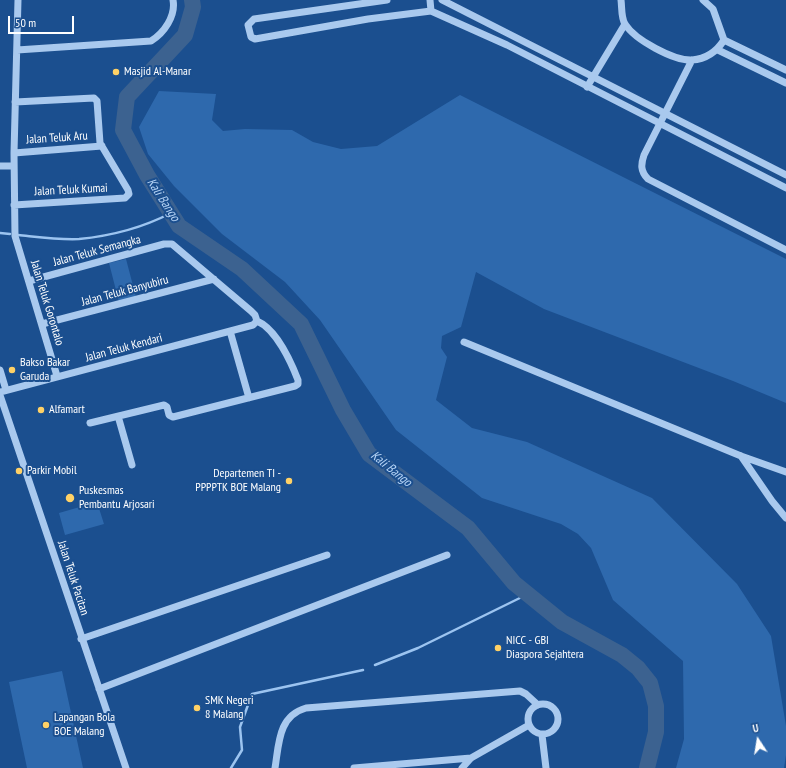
<!DOCTYPE html>
<style>
body{margin:0}
#map{position:relative;width:786px;height:768px;overflow:hidden;background:#1b4f8f;font-family:"PT Sans Narrow",sans-serif}
canvas{display:block}
.north{position:absolute;left:738px;top:720px;width:40px;height:40px;-webkit-text-stroke:3px #1b4f8f;paint-order:stroke;rotate:348deg;font-size:11px;font-weight:700;line-height:16px;text-align:center;color:#fff}
.north::after{content:'';display:block;margin:auto;width:14px;height:18px;background:#fff;clip-path:polygon(50% 0,100% 100%,50% 72%,0 100%)}
.scale{position:absolute;left:8px;top:16px;width:66px;height:18px;box-sizing:border-box;border:2px solid #fff;border-top:0;padding-left:5px;font-size:12px;line-height:14px;white-space:nowrap;color:#fff;-webkit-text-stroke:3px #1b4f8f;paint-order:stroke}
</style>
<div id="map">
<canvas width="786" height="768"></canvas>
<div class="north">U</div>
<div class="scale">50 m</div>
</div>
<script>
const context = document.querySelector('canvas').getContext('2d');
context.lineJoin = 'round';
function fillPath(path, color) { context.fillStyle = color; context.fill(path, 'evenodd'); }
function stroke(path, color, width, dash) { context.strokeStyle = color; context.lineWidth = width; context.lineCap = dash ? 'butt' : 'round'; context.setLineDash(dash || []); context.stroke(path); }
function drawText(font, color, halo, rows, align = 'center') {
  context.font = font + ' "PT Sans Narrow",sans-serif'; context.lineWidth = 4; context.setLineDash([]); context.textBaseline = 'middle'; context.strokeStyle = halo; context.fillStyle = color; for (const [text, x, y, turn = 0] of rows) {
    context.save(); context.translate(x, y); context.rotate((+turn || 0) * Math.PI / 180); context.textAlign = isNaN(turn) ? turn : align; if (halo) context.strokeText(text, 0, 0); context.fillText(text, 0, 0); context.restore();
  }
}
const green = new Path2D(`
 M 159,91 L 216,94 L 212,120 L 223,131 L 245,129 L 292,130 L 313,142 L 341,149 L 377,146 L 460,95 L 786,259 L 786,403 L 733,381 L 544,309 L 476,272 L 461,327 L 442,336 L 441,348 L 447,357 L 436,400 L 472,428 L 527,442 L 652,498 L 737,584 L 771,636 L 786,726 L 786,755 L 784,768 L 676,768 L 684,739 L 683,661 L 613,600 L 591,548 L 578,534 L 561,524 L 482,498 L 396,430 L 320,320 L 285,282 L 222,234 L 174,186 L 148,154 L 139,127 Z
 M 126,259 L 136,297 L 119,302 L 109,263 Z
 M 97,502 L 104,524 L 65,535 L 59,513 Z
 M 62,671 L 83,768 L 27,768 L 9,682 Z`);
const stream = new Path2D(`
 M 0,233 L 10,234
 M 18,235 C 38,237 59,240 79,239 C 110,236 144,227 171,213
 M 375,665 L 418,648 L 528,594
 M 231,768 L 242,750 L 240,727 L 252,694 L 363,670`);
const river = new Path2D(`
 M 192,0 L 193,7 L 185,35 L 127,97 L 123,130 L 147,175 L 179,226 L 242,269 L 301,324 L 343,410 L 369,454 L 468,528 L 514,583 L 562,622 L 622,655 L 638,668 L 650,683 L 656,706 L 656,732 L 647,768`);
const minor = new Path2D(`
 M 18,0 L 14,153 L 15,236 L 57,376
 M 387,0 L 254,19 L 248,25 L 251,37 L 255,39 L 368,19 L 431,11 L 507,45 L 786,188
 M 430,0 L 431,11
 M 442,0 L 786,175
 M 621,0 C 622,7 621,18 625,24 C 635,40 674,61 692,60 C 706,59 717,51 724,40 L 713,9 L 703,0
 M 724,40 L 786,70
 M 17,50 L 151,41 C 164,33 176,16 173,0
 M 718,50 L 786,83
 M 692,60 L 644,155 C 641,164 640,171 648,179 L 786,250
 M 587,87 L 625,24
 M 14,153 L 102,146
 M 0,166 L 14,166
 M 14,205 L 125,198 L 129,194 L 128,190 L 100,143 L 97,101 L 94,98 L 15,102
 M 42,324 L 214,279
 M 230,331 L 249,398
 M 464,342 L 741,456 L 786,472
 M 0,370 L 6,390
 M 0,392 L 253,325 L 257,321 L 255,315 L 251,311 L 172,244 L 164,244 L 29,281
 M 0,395 L 126,768
 M 118,416 L 132,465
 M 90,423 L 164,405 L 167,407 L 169,415 L 173,417 L 295,386 L 298,384 L 298,380 C 291,362 276,329 257,321
 M 741,456 L 772,501 L 786,518
 M 81,639 L 327,555
 M 99,689 L 447,555
 M528 719a15 15 0 1 1 30 0a15 15 0 1 1-30 0Z
 M 542,735 L 546,768
 M 275,768 C 279,744 278,716 306,708 L 520,691 L 526,694 L 538,705
 M 354,768 L 471,758
 M 462,768 L 471,758 L 529,725`);
const markers = [
 [116,72,4,"#ffd166"],
 [12,370,4,"#ffd166"],
 [41,410,4,"#ffd166"],
 [19,471,4,"#ffd166"],
 [289,481,4,"#ffd166"],
 [70,498,5,"#ffd166"],
 [498,648,4,"#ffd166"],
 [197,708,4,"#ffd166"],
 [46,725,4,"#ffd166"]
];
const poiNames = [
 ["Masjid Al-Manar",124,72],
 ["Bakso Bakar",20,363],
 ["Garuda",20,377],
 ["Alfamart",49,410],
 ["Parkir Mobil",27,471],
 ["Departemen TI -",281,474,"right"],
 ["PPPPTK BOE Malang",281,488,"right"],
 ["Puskesmas",79,491],
 ["Pembantu Arjosari",79,505],
 ["NICC - GBI",506,641],
 ["Diaspora Sejahtera",506,655],
 ["SMK Negeri",205,701],
 ["8 Malang",205,715],
 ["Lapangan Bola",54,718],
 ["BOE Malang",54,732]
];
const streetNames = [
 ["Jalan Teluk Aru",57,138,-4],
 ["Jalan Teluk Kumai",71,190,-3],
 ["Jalan Teluk Semangka",97,251,-15],
 ["Jalan Teluk Banyubiru",125,291,-15],
 ["Jalan Teluk Gorontalo",47,303,73],
 ["Jalan Teluk Kendari",124,348,-15],
 ["Jalan Teluk Pacitan",73,578,72]
];
const waterNames = [
 ["Kali Bango",163,200,57],
 ["Kali Bango",391,469,39]
];
fillPath(green, '#2e69ad');
stroke(stream, '#9cc4f0', 2.5);
stroke(river, '#3c6290', 16);
stroke(minor, '#a9c9ee', 7);
for (const [x, y, r, color] of markers) { const dot = new Path2D(); dot.arc(x, y, r, 0, 2 * Math.PI); context.fillStyle = color; context.fill(dot); stroke(dot, '#1b4f8f', 1.5); }
drawText('12px', '#fff', '#1b4f8f', poiNames, 'left');
drawText('12px', '#fff', '#1b4f8f', streetNames);
drawText('italic 13px', '#b5d3f5', '#1b4f8f', waterNames);
</script>
